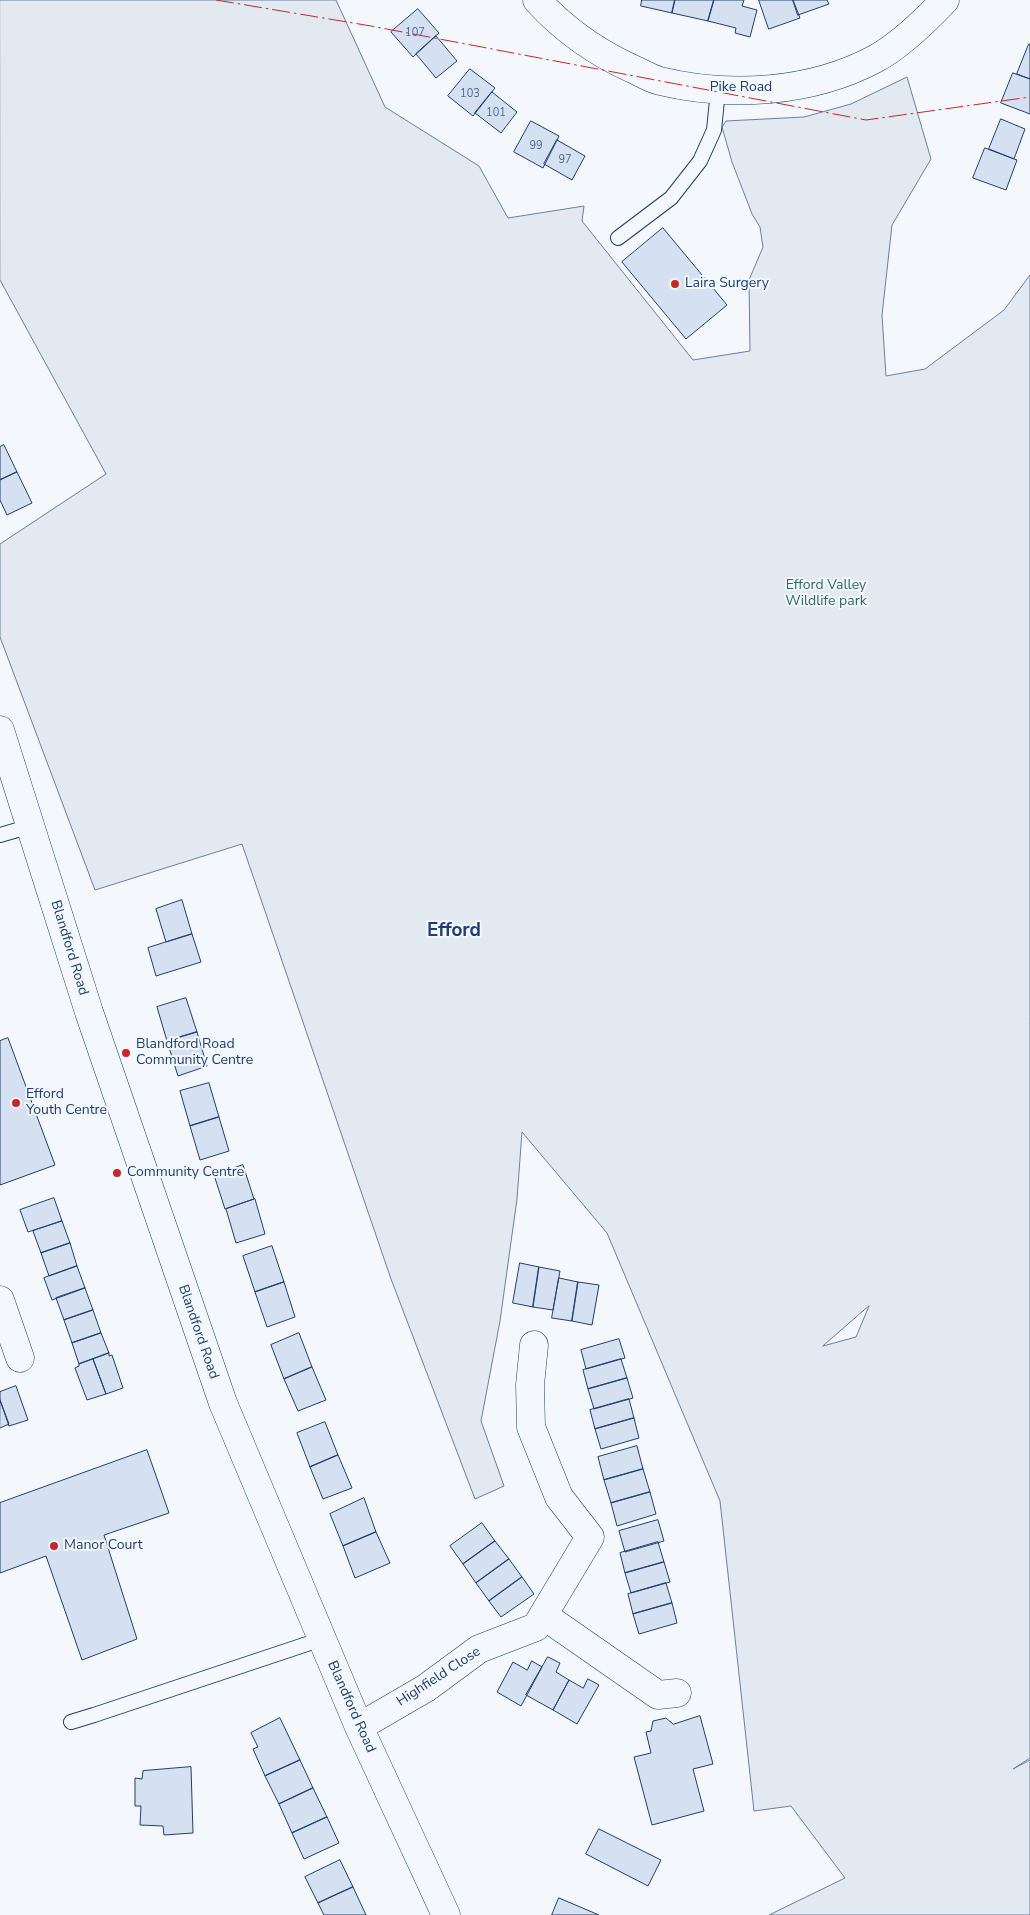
<!DOCTYPE html>
<style>
body{margin:0}
canvas{display:block;background:#f4f7fb}
</style>
<canvas width="1030" height="1915"></canvas>
<script>
const context = document.querySelector('canvas').getContext('2d');
context.lineJoin = 'round';
function fillPath(path, color) { context.fillStyle = color; context.fill(path, 'evenodd'); }
function stroke(path, color, width, dash) { context.strokeStyle = color; context.lineWidth = width; context.lineCap = dash ? 'butt' : 'round'; context.setLineDash(dash || []); context.stroke(path); }
function drawText(font, color, halo, rows, align = 'center') {
  context.font = font + ' "Nunito Sans",sans-serif'; context.lineWidth = 4; context.setLineDash([]); context.textBaseline = 'middle'; context.strokeStyle = halo; context.fillStyle = color; for (const [text, x, y, turn = 0] of rows) {
    context.save(); context.translate(x, y); context.rotate((+turn || 0) * Math.PI / 180); context.textAlign = isNaN(turn) ? turn : align; if (halo) context.strokeText(text, 0, 0); context.fillText(text, 0, 0); context.restore();
  }
}
const green = new Path2D(`
 M 0,0 L 336,0 L 385,107 L 479,166 L 508,218 L 584,206 L 582,221 L 693,360 L 750,351 L 749,280 L 763,247 L 760,227 L 752,214 L 732,162 L 722,127 L 726,121 L 804,117 L 851,104 L 907,77 L 931,159 L 892,225 L 882,315 L 886,376 L 925,369 L 1004,310 L 1030,275 L 1030,1758 L 1013,1769 L 1030,1760 L 1030,1915 L 769,1915 L 845,1878 L 791,1806 L 754,1811 L 720,1501 L 607,1233 L 522,1132 L 517,1199 L 500,1321 L 481,1421 L 504,1486 L 475,1499 L 391,1279 L 242,844 L 95,890 L 0,637 L 0,544 L 106,474 L 0,280 ZM 869,1306 L 856,1337 L 823,1346 Z`);
const building = new Path2D(`
 M 642,0 L 675,0 L 672,13 L 641,6 Z
 M 675,0 L 714,0 L 708,21 L 672,13 Z
 M 714,0 L 744,0 L 742,6 L 757,10 L 750,37 L 735,33 L 736,28 L 708,21 Z
 M 759,0 L 793,0 L 800,18 L 769,29 Z
 M 793,0 L 827,0 L 829,4 L 798,15 Z
 M 418,9 L 439,33 L 413,57 L 391,32 Z
 M 436,36 L 457,61 L 436,78 L 416,54 Z
 M 1029,44 L 1030,44 L 1030,79 L 1017,74 Z
 M 470,69 L 495,88 L 473,116 L 448,96 Z
 M 1013,73 L 1030,79 L 1030,114 L 1001,103 Z
 M 492,92 L 517,112 L 501,133 L 475,113 Z
 M 1001,119 L 1025,129 L 1014,159 L 989,149 Z
 M 531,121 L 559,136 L 543,168 L 514,152 Z
 M 557,140 L 585,156 L 572,180 L 544,164 Z
 M 985,148 L 1017,160 L 1006,190 L 973,178 Z
 M 663,228 L 727,305 L 686,339 L 622,262 Z
 M 4,445 L 17,472 L 0,480 L 0,447 Z
 M 17,472 L 32,503 L 7,515 L 0,500 L 0,480 Z
 M 182,900 L 192,934 L 166,942 L 156,909 Z
 M 192,934 L 201,962 L 156,976 L 148,948 Z
 M 186,998 L 197,1032 L 167,1041 L 157,1007 Z
 M 197,1032 L 207,1066 L 178,1076 L 167,1041 Z
 M 8,1038 L 55,1165 L 0,1185 L 0,1041 Z
 M 209,1083 L 219,1117 L 190,1126 L 180,1091 Z
 M 219,1117 L 229,1151 L 200,1160 L 190,1126 Z
 M 243,1165 L 254,1199 L 225,1209 L 214,1175 Z
 M 54,1198 L 62,1221 L 28,1232 L 20,1210 Z
 M 255,1199 L 265,1234 L 236,1243 L 226,1209 Z
 M 62,1221 L 70,1243 L 41,1253 L 33,1231 Z
 M 70,1243 L 77,1266 L 49,1276 L 41,1253 Z
 M 272,1246 L 284,1282 L 255,1292 L 243,1256 Z
 M 520,1263 L 539,1267 L 533,1307 L 513,1303 Z
 M 77,1266 L 85,1288 L 52,1300 L 44,1278 Z
 M 539,1267 L 560,1271 L 553,1310 L 533,1307 Z
 M 559,1278 L 578,1282 L 572,1321 L 552,1318 Z
 M 284,1282 L 295,1317 L 267,1327 L 255,1292 Z
 M 578,1282 L 599,1285 L 592,1325 L 572,1321 Z
 M 85,1288 L 93,1310 L 64,1320 L 56,1298 Z
 M 93,1310 L 101,1333 L 72,1343 L 64,1320 Z
 M 101,1333 L 109,1353 L 79,1364 L 72,1343 Z
 M 299,1333 L 312,1367 L 284,1379 L 271,1345 Z
 M 619,1339 L 625,1358 L 586,1369 L 581,1350 Z
 M 109,1353 L 109,1356 L 112,1355 L 123,1388 L 106,1394 L 93,1359 Z
 M 93,1359 L 106,1394 L 87,1400 L 75,1368 L 79,1366 L 79,1364 Z
 M 621,1359 L 627,1378 L 588,1389 L 583,1370 Z
 M 312,1367 L 326,1400 L 298,1411 L 284,1379 Z
 M 627,1378 L 633,1398 L 594,1409 L 588,1389 Z
 M 16,1386 L 28,1420 L 9,1426 L 0,1400 L 0,1392 Z
 M 629,1399 L 634,1418 L 595,1429 L 590,1410 Z
 M 0,1400 L 9,1424 L 0,1428 Z
 M 634,1418 L 639,1438 L 601,1449 L 595,1429 Z
 M 325,1422 L 338,1455 L 310,1467 L 297,1433 Z
 M 637,1446 L 643,1469 L 604,1480 L 598,1457 Z
 M 147,1450 L 169,1513 L 104,1535 L 137,1639 L 82,1660 L 46,1556 L 0,1573 L 0,1503 Z
 M 338,1455 L 352,1488 L 323,1499 L 310,1467 Z
 M 643,1469 L 650,1492 L 611,1503 L 604,1480 Z
 M 650,1492 L 656,1514 L 617,1526 L 611,1503 Z
 M 364,1498 L 376,1532 L 343,1546 L 330,1514 Z
 M 658,1520 L 664,1541 L 625,1552 L 619,1531 Z
 M 482,1523 L 495,1541 L 463,1564 L 450,1546 Z
 M 376,1532 L 390,1563 L 355,1578 L 343,1546 Z
 M 495,1541 L 509,1559 L 476,1583 L 463,1564 Z
 M 658,1542 L 664,1562 L 625,1573 L 620,1553 Z
 M 509,1559 L 522,1577 L 489,1601 L 476,1583 Z
 M 664,1562 L 670,1582 L 631,1593 L 625,1573 Z
 M 522,1577 L 534,1594 L 501,1617 L 489,1601 Z
 M 666,1583 L 672,1603 L 633,1614 L 628,1594 Z
 M 672,1603 L 677,1623 L 639,1634 L 633,1614 Z
 M 548,1657 L 560,1663 L 556,1672 L 569,1680 L 553,1710 L 526,1695 Z
 M 532,1661 L 542,1667 L 521,1706 L 497,1692 L 513,1662 L 527,1670 Z
 M 588,1679 L 599,1685 L 577,1724 L 553,1710 L 569,1680 L 583,1688 Z
 M 700,1716 L 713,1764 L 693,1769 L 704,1811 L 652,1825 L 634,1757 L 651,1753 L 646,1732 L 651,1731 L 653,1721 L 666,1718 L 673,1724 Z
 M 280,1718 L 300,1760 L 265,1776 L 253,1749 L 258,1747 L 251,1733 Z
 M 300,1760 L 313,1788 L 279,1804 L 265,1776 Z
 M 191,1767 L 193,1833 L 164,1835 L 163,1826 L 140,1825 L 141,1806 L 135,1806 L 135,1778 L 142,1779 L 143,1771 Z
 M 313,1788 L 327,1817 L 292,1833 L 279,1804 Z
 M 327,1817 L 339,1843 L 304,1859 L 292,1833 Z
 M 599,1829 L 661,1860 L 648,1886 L 586,1854 Z
 M 340,1860 L 353,1887 L 318,1903 L 305,1877 Z
 M 353,1887 L 366,1915 L 324,1915 L 318,1903 Z
 M 559,1898 L 599,1915 L 552,1915 Z`);
const lane = new Path2D(`
 M 618,238 L 671,198 L 700,161 L 714,130 L 718,90
 M 0,835 L 31,826
 M 71,1722 L 94,1715 L 322,1639`);
const street = new Path2D(`
 M 537,0 C 565,31 597,53 635,70 C 643,74 652,79 660,81 C 730,98 811,93 875,59 C 899,46 926,20 945,0
 M 0,730 L 89,1012 L 223,1403 L 359,1727 L 446,1915
 M 0,1300 L 20,1358
 M 543,1615 L 658,1695 L 677,1693
 M 359,1727 L 426,1688 L 479,1649 L 536,1627 L 590,1537 L 559,1497 L 531,1427 L 530,1385 L 534,1345`);
const power = new Path2D(`
 M 216,0 L 371,26 L 866,120 L 1030,97`);
const markers = [
 [675,284,5,"#c62828"],
 [126,1053,5,"#c62828"],
 [16,1103,5,"#c62828"],
 [117,1173,5,"#c62828"],
 [54,1546,5,"#c62828"]
];
const numberNames = [
 ["107",415,33],
 ["103",470,94],
 ["101",496,113],
 ["99",536,146],
 ["97",565,160]
];
const streetNames = [
 ["Pike Road",741,88],
 ["Blandford Road",69,948,73],
 ["Blandford Road",198,1332,71],
 ["Highfield Close",439,1677,-33],
 ["Blandford Road",351,1707,66]
];
const poiNames = [
 ["Laira Surgery",685,284],
 ["Blandford Road",136,1045],
 ["Community Centre",136,1061],
 ["Efford",26,1095],
 ["Youth Centre",26,1111],
 ["Community Centre",127,1173],
 ["Manor Court",64,1546]
];
const parkNames = [
 ["Efford Valley",826,586],
 ["Wildlife park",826,602]
];
const districtNames = [
 ["Efford",454,931]
];
fillPath(green, '#e3e9f0');
stroke(green, '#687fa3', 1);
fillPath(building, '#d5e0f0');
stroke(building, '#1d3f73', 1);
stroke(lane, '#1d3f73', 16);
stroke(street, '#1d3f73', 29);
stroke(lane, '#f4f7fb', 14);
stroke(street, '#f4f7fb', 28);
stroke(power, '#c62828', 1, [18, 4, 2.5, 4]);
for (const [x, y, r, color] of markers) { const dot = new Path2D(); dot.arc(x, y, r, 0, 2 * Math.PI); context.fillStyle = color; context.fill(dot); stroke(dot, '#f4f7fb', 2); }
drawText('11px', '#4b6792', null, numberNames);
drawText('14px', '#1d3f73', '#f4f7fb', streetNames);
drawText('14px', '#1d3f73', '#f4f7fb', poiNames, 'left');
drawText('14px', '#2c6c60', '#f4f7fb', parkNames);
drawText('bold 19px', '#1d3f73', '#f4f7fb', districtNames);
</script>
